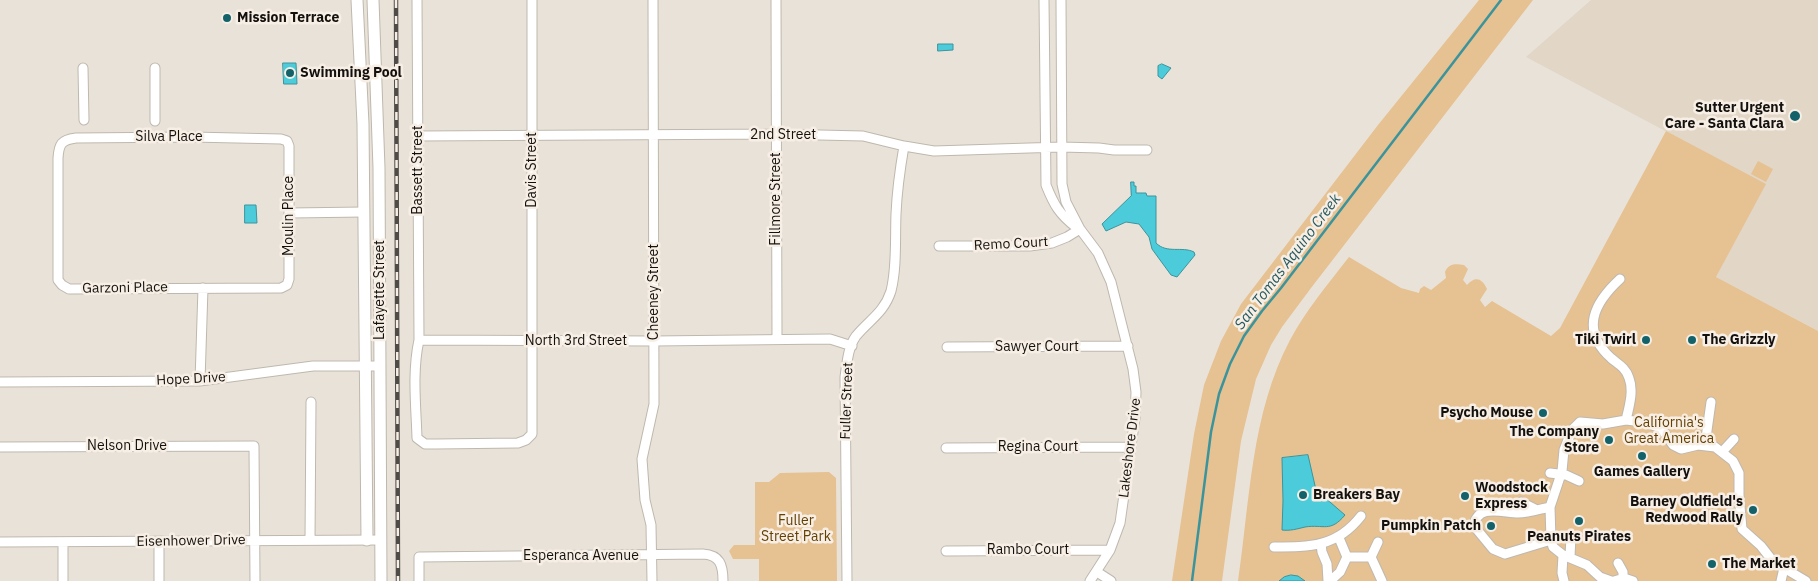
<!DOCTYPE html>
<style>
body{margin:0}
canvas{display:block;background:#e9e2d8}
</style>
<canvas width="1818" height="581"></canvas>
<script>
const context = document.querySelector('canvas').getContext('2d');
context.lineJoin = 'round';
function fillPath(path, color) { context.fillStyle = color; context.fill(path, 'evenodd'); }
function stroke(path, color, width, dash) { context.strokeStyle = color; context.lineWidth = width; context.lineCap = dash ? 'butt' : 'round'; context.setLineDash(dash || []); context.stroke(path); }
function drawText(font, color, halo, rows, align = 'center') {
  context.font = font + ' "IBM Plex Sans",sans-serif'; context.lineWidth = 5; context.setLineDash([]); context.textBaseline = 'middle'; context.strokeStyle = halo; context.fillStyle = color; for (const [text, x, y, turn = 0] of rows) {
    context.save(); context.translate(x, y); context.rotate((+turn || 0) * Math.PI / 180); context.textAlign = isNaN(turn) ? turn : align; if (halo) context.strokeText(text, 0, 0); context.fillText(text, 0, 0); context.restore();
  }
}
const built = new Path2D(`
 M 1591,0 L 1818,0 L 1818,331 L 1716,277 L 1765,184 L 1526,57 Z`);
const green = new Path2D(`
 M 1479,0 L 1533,0 L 1311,288 L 1282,327 L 1271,345 L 1256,379 L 1241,441 L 1222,581 L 1172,581 L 1194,434 L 1204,385 L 1221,341 L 1241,304 L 1378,125 Z
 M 1666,131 L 1766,184 L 1716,277 L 1818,331 L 1818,581 L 1238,581 C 1250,500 1251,414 1290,340 C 1306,310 1328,284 1349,257 L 1401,288 L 1419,293 L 1420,289 L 1424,286 L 1431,290 L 1446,278 L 1445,272 C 1449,263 1456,264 1464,265 L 1468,269 L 1463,280 L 1467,285 C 1475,276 1482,278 1487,289 L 1480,300 L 1485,307 L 1492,301 L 1551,336 L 1560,328 Z
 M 1758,161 L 1773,169 L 1766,182 L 1751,174 Z
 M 829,472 L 836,478 L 837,581 L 759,581 L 759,559 L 733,559 L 729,551 L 734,545 L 755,545 L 755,482 L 769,482 L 780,473 Z`);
const water = new Path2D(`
 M 938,44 L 953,44 L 953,50 L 938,51 Z
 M 283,63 L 296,63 L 297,84 L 284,84 Z
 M 1162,64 L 1171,68 L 1162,79 L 1158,76 L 1158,66 Z
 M 1131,182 L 1134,182 L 1134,186 L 1136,186 L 1136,193 L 1146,193 L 1147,196 L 1156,196 L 1156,243 C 1167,254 1182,246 1194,252 L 1195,255 L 1177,277 L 1171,275 L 1152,249 L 1149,237 L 1139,224 L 1126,222 L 1106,231 L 1102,224 L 1131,196 Z
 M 245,205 L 256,205 L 257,223 L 245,223 Z
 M 1308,455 L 1316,490 L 1345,515 C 1330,533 1324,524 1305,527 C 1297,529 1290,531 1282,530 L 1283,501 L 1282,458 Z
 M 1291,575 L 1298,576 L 1305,581 L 1279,581 L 1284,577 Z`);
const stream = new Path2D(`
 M 1192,581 L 1211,432 L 1219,394 L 1230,364 L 1244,336 L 1262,311 L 1281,288 L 1501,0`);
const minor = new Path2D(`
 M 417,0 L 419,340 C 412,372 416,406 417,438 L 425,444 L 436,444 L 518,443 L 526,440 L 532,434 L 532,0
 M 776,0 L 777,339
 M 1044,0 L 1046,185 C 1054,205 1059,214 1077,228
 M 1061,0 L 1062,184 L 1066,202 L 1080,229 L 1098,253 L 1111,282 L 1133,369 L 1136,392 L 1135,418 L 1120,523 L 1110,550 L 1090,581
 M 83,68 L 84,120
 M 155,68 L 155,121
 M 418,136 L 776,134 L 863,136 L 904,146 L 934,151 L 1061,147 L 1099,148 L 1114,150 L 1147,150
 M 192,137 L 281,139 L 287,141 L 289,146 L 289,279 L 287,285 L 281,288 L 69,289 L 62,285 L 58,280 L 58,158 C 59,144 61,140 76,138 Z
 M 290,213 L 364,212
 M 939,246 L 1030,246 L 1052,243 L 1067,237 L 1080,229
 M 1620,279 C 1594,303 1580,330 1611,358 C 1618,364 1626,368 1629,378 C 1634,391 1629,407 1626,420
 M 419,340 L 654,341 L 830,339 L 852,346
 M 947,347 L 1128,346
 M 200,381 L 203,288
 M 0,382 L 200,381 L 313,366 L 380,366
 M 1705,445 L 1711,402
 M 0,447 L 254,446 L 255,581
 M 946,448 L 1130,447
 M 1722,452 L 1734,439
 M 1550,473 L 1566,475 L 1579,481
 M 1521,502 L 1537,510
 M 1550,507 C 1540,509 1529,513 1518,513 C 1503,513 1477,503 1474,526 L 1493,549 L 1505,554 L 1551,540
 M 310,540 L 311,402
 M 0,542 L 381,540
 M 1378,542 L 1371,557 L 1382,581
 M 63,543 L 63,581
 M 1321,544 L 1322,552 L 1327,564 L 1328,581
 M 1274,547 C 1310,547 1337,547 1361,516
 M 946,551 L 1110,550
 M 1563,555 L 1562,573 L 1564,581
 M 1347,557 L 1371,557
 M 1570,557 L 1571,536
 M 1618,563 L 1623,572 L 1623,578
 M 1784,568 L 1806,581
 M 1097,572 L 1111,581
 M 159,581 L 159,541
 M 419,581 L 419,557 L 703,554 C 720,555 723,565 723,581
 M 652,581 L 651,525 L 645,500 L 642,459 L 654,404 L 653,0
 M 847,581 L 845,377 C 847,363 848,347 856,336 C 869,320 884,313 891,291 C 897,267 895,239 896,214 C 897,191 900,169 904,146
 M 1330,581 L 1340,572 L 1347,557 L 1339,538
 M 1611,581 L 1600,577 L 1587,565 L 1563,555 L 1553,547 L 1551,540 L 1550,507 L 1562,471 L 1564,450 L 1572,430 L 1580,422 L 1603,424 L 1626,420 L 1643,422 L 1661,428 L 1673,445 L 1681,449 L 1698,445 L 1715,447 L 1733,461 L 1739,473 L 1739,495 L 1742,529 L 1761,546 L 1775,564 L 1784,568 L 1781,581
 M 1614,581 L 1624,578 L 1633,581`);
const major = new Path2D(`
 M 357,0 L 363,124 L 367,540
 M 373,0 L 379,168 L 381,581`);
const rail = new Path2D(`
 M 396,0 L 398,581`);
const markers = [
 [227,18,5,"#13626a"],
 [290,73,5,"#13626a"],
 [1795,116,6,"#13626a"],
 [1646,340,5,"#13626a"],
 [1692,340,5,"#13626a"],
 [1543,413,5,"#13626a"],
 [1609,440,5,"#13626a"],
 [1642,456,5,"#13626a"],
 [1303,495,5,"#13626a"],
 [1465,496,5,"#13626a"],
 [1753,510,5,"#13626a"],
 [1579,521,5,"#13626a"],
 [1491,526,5,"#13626a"],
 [1712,564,5,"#13626a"]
];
const poiNames = [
 ["Mission Terrace",237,18],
 ["Swimming Pool",300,73],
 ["Sutter Urgent",1784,108,"right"],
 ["Care - Santa Clara",1784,124,"right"],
 ["Tiki Twirl",1636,340,"right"],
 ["The Grizzly",1702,340],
 ["Psycho Mouse",1533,413,"right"],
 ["The Company",1599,432,"right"],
 ["Store",1599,448,"right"],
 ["Games Gallery",1642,472,"center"],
 ["Woodstock",1475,488],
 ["Express",1475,504],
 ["Breakers Bay",1313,495],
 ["Barney Oldfield's",1743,502,"right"],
 ["Redwood Rally",1743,518,"right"],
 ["Pumpkin Patch",1481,526,"right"],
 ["Peanuts Pirates",1579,537,"center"],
 ["The Market",1722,564]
];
const streetNames = [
 ["2nd Street",783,135],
 ["Silva Place",169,137],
 ["Bassett Street",418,170,-90],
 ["Davis Street",532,170,-90],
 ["Fillmore Street",776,199,-90],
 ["Moulin Place",289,216,-90],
 ["Remo Court",1011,244,-3],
 ["Garzoni Place",125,288,-1],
 ["Lafayette Street",380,290,-90],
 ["Cheeney Street",654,292,-90],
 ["North 3rd Street",576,341],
 ["Sawyer Court",1037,347],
 ["Hope Drive",191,379,-3],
 ["Fuller Street",847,401,-88],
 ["Nelson Drive",127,446],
 ["Regina Court",1038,447],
 ["Lakeshore Drive",1130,448,-83],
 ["Eisenhower Drive",191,541,-1],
 ["Rambo Court",1028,550],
 ["Esperanca Avenue",581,556]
];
const parkNames = [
 ["California's",1669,423],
 ["Great America",1669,439],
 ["Fuller",796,521],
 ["Street Park",796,537]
];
const waterNames = [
 ["San Tomas Aquino Creek",1288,262,-53]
];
fillPath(built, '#e2d6c6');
fillPath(green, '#e6c192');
fillPath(water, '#4cccda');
stroke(water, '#3b949c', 1);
stroke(stream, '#3b949c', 2.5);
stroke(minor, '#bfb8ae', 11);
stroke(major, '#bfb8ae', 13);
stroke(minor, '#fff', 9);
stroke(major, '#fff', 11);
stroke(rail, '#4f4b46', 4.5);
stroke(rail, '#f7efe5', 2.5, [8]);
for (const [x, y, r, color] of markers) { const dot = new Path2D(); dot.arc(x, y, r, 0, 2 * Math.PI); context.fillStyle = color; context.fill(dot); stroke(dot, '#f7efe5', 2); }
drawText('bold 14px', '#13100d', '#f7efe5', poiNames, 'left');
drawText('14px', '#13100d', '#f7efe5', streetNames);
drawText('14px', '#633f00', '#f7efe5', parkNames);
drawText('italic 15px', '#255a60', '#f7efe5', waterNames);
</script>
